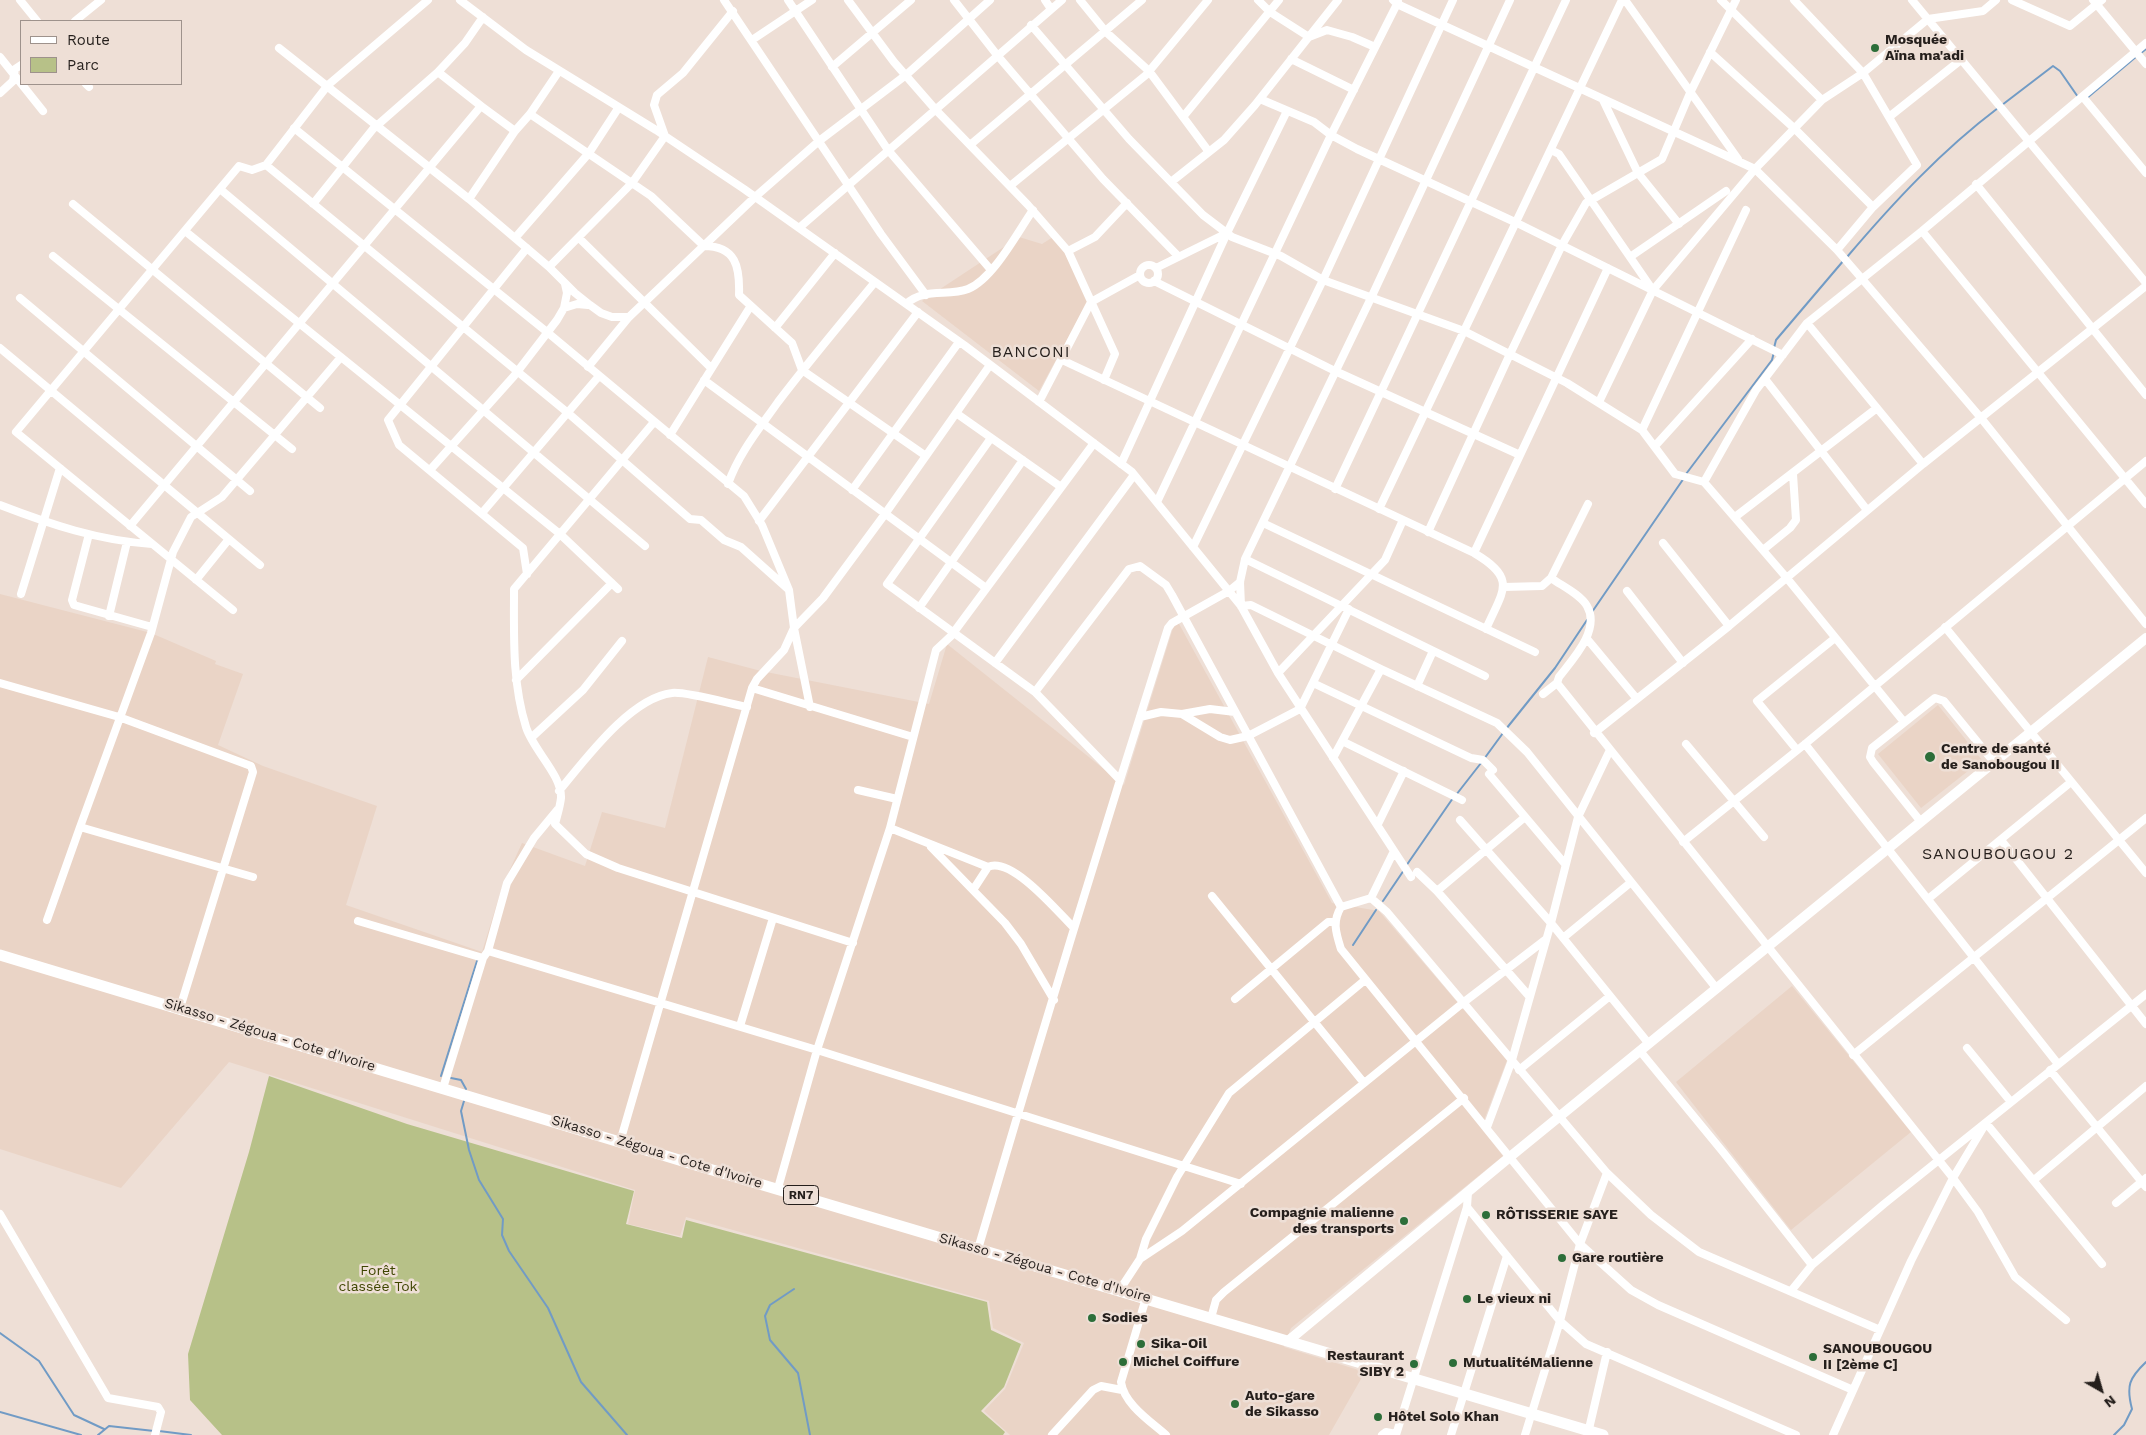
<!DOCTYPE html>
<meta charset="utf-8">
<style>
body{margin:0}
#map{position:relative;width:2146px;height:1435px;overflow:hidden;background:#eedfd6;font-family:"Work Sans",sans-serif}
canvas{display:block}
.legend{position:absolute;left:20px;top:20px;width:162px;height:65px;box-sizing:border-box;background:#eedfd6;border:1px solid #9e928c;margin:0;padding:6px 9px;list-style:none;font-size:15px;color:#251f1c}
.legend li{display:flex;align-items:center;gap:10px;height:25px}
.legend b{width:25px;border:1px solid #9e928c}
.north{position:absolute;left:2076px;top:1365px;width:50px;height:50px;-webkit-text-stroke:4px #eedfd6;paint-order:stroke;rotate:142deg;font-size:14px;font-weight:700;line-height:20px;text-align:center;color:#251f1c}
.north::after{content:'';display:block;margin:auto;width:18px;height:22px;background:#251f1c;clip-path:polygon(50% 0,100% 100%,50% 72%,0 100%)}
</style>
<div id="map">
<canvas width="2146" height="1435"></canvas>
<ul class="legend">
<li><b style="height:6px;background:#fff"></b>Route</li>
<li><b style="height:14px;background:#b7c188"></b>Parc</li>
</ul>
<div class="north">N</div>
</div>
<script>
const context = document.querySelector('canvas').getContext('2d');
context.lineJoin = 'round';
function fillPath(path, color) { context.fillStyle = color; context.fill(path, 'evenodd'); }
function stroke(path, color, width, dash) { context.strokeStyle = color; context.lineWidth = width; context.lineCap = dash ? 'butt' : 'round'; context.setLineDash(dash || []); context.stroke(path); }
function drawText(font, color, halo, rows, align = 'center') {
  context.font = font + ' "Work Sans",sans-serif'; context.lineWidth = 5; context.setLineDash([]); context.textBaseline = 'middle'; context.strokeStyle = halo; context.fillStyle = color; for (const [text, x, y, turn = 0] of rows) {
    context.save(); context.translate(x, y); context.rotate((+turn || 0) * Math.PI / 180); context.textAlign = isNaN(turn) ? turn : align; if (halo) context.strokeText(text, 0, 0); context.fillText(text, 0, 0); context.restore();
  }
}
const built = new Path2D(`
 M 1019,237 L 1042,244 L 1053,237 L 1065,253 L 1088,301 L 1039,391 L 922,301 Z
 M 0,594 L 151,633 L 216,661 L 215,664 L 243,674 L 218,745 L 263,766 L 377,806 L 346,905 L 482,952 L 502,887 L 522,843 L 585,866 L 602,812 L 665,828 L 708,657 L 761,671 L 929,704 L 947,644 L 1124,785 L 1174,625 L 1178,622 L 1332,903 L 1379,911 L 1507,1060 L 1481,1128 L 1503,1156 L 1291,1328 L 1284,1347 L 1365,1372 L 1329,1435 L 1010,1435 L 984,1411 L 1005,1389 L 1024,1343 L 993,1328 L 989,1301 L 686,1217 L 680,1236 L 628,1224 L 635,1190 L 229,1062 L 121,1188 L 0,1149 Z
 M 1938,705 L 1982,760 L 1921,808 L 1878,754 Z
 M 1792,986 L 1911,1132 L 1791,1230 L 1676,1082 Z`);
const green = new Path2D(`
 M 269,1076 L 407,1124 L 634,1191 L 626,1224 L 682,1238 L 686,1220 L 987,1302 L 991,1330 L 1021,1344 L 1004,1387 L 981,1411 L 1005,1432 L 1003,1435 L 222,1435 L 190,1400 L 188,1354 L 249,1152 Z`);
const stream = new Path2D(`
 M 2141,53 L 2146,49
 M 2087,98 L 2137,56
 M 2002,105 L 2053,66 L 2060,71 L 2078,97
 M 1847,257 C 1893,203 1941,151 1998,108
 M 1774,348 L 1776,340 L 1844,260
 M 1686,474 L 1772,360 L 1774,352
 M 1592,612 L 1684,478
 M 1506,729 L 1555,668 L 1587,620
 M 1484,759 L 1503,733
 M 1456,795 L 1481,763
 M 1406,866 L 1453,798
 M 1383,901 L 1404,870
 M 1353,945 L 1376,910
 M 441,1076 L 477,961
 M 451,1078 L 461,1080 L 466,1089
 M 464,1101 L 461,1111 L 469,1150 L 479,1180 L 503,1219 L 502,1235 L 509,1251 L 548,1308 L 581,1382 L 627,1435
 M 794,1289 L 770,1305 L 765,1316 L 770,1340 L 798,1373 L 810,1435
 M 0,1333 L 39,1361 L 74,1415 L 104,1429
 M 0,1412 L 81,1435
 M 159,1431 L 191,1435
 M 98,1435 L 109,1426 L 154,1431
 M 2114,1435 L 2124,1425 L 2132,1409 C 2126,1386 2129,1378 2146,1362`);
const minor = new Path2D(`
 M 20,0 L 37,21
 M 460,0 L 526,50 L 656,130 L 744,189 L 964,345 L 1132,472 L 1241,606 L 1278,673 L 1411,877
 M 724,0 L 881,234 L 926,295
 M 788,0 L 888,150 L 991,270
 M 848,0 L 894,62 L 935,109 L 1028,205 L 1068,251 L 1115,354 L 1104,380
 M 954,0 L 997,55 L 1103,179 L 1178,256
 M 1045,0 L 1051,9
 M 1080,0 L 1106,32 L 1149,71 L 1209,152
 M 1258,0 L 1270,12 L 1309,37 L 1327,30 L 1352,37 L 1375,47
 M 1393,0 L 1397,4 L 1755,169 L 1837,250 L 1863,280 L 1981,418 L 2146,624
 M 1510,0 L 1371,298 L 1245,559 L 1240,582 L 1241,606 L 1251,605 L 1381,669 L 1497,723 L 1527,752 L 1717,989
 M 1625,0 L 1738,159
 M 1721,0 L 1822,100
 M 1794,0 L 1863,73 L 1917,165 L 1873,207 L 1837,250
 M 1912,0 L 2146,283
 M 2012,0 L 2070,26 L 2102,0
 M 2093,0 L 2146,64
 M 75,21 L 101,0
 M 1031,25 L 1129,139 L 1203,215 L 1232,237 L 1281,256 L 1323,280 L 1464,331 L 1567,383 L 1642,430 L 1675,474 L 1704,482 L 1786,577 L 1904,722
 M 752,40 L 812,0
 M 279,48 L 469,199 L 549,267 L 575,293 L 590,305 L 601,313 L 612,317 L 629,317
 M 1710,52 L 1795,129 L 1873,207
 M 0,57 L 43,111
 M 1291,59 L 1354,90
 M 832,67 L 911,0
 M 86,84 L 89,87
 M 0,93 L 13,81 L 15,69 L 21,65
 M 2083,97 L 2146,173
 M 1260,99 L 1314,122 L 1331,135 L 1357,149 L 1517,223 L 1783,355
 M 1603,100 L 1638,173 L 1679,224
 M 481,106 L 515,131 L 530,114 L 651,196 L 704,246 C 736,246 740,267 739,295 L 792,343 L 802,370 L 926,456
 M 530,114 L 559,71
 M 1183,117 L 1279,0
 M 1889,117 L 1962,59
 M 294,128 L 547,332 L 744,496 L 762,525 L 789,590 L 794,628 L 810,707
 M 970,145 L 1142,0
 M 1551,150 L 1559,154 L 1652,289
 M 266,165 L 568,413 L 690,519 L 701,520 L 724,540 L 741,547 L 788,589
 M 1171,182 L 1224,140 L 1255,105 L 1338,0
 M 1976,184 L 2146,395
 M 1010,186 L 1146,75 L 1208,0
 M 220,189 L 645,546
 M 469,199 L 515,131
 M 73,204 L 320,408
 M 313,204 L 373,129 L 438,72
 M 799,228 L 1062,0
 M 185,231 L 560,534 L 618,589
 M 1922,231 L 2146,504
 M 515,238 L 589,153 L 619,107
 M 579,238 L 711,368
 M 527,248 L 388,420 L 399,445 L 523,548 L 527,574
 M 1068,251 L 1095,237 L 1127,203
 M 53,256 L 292,449
 M 1630,257 L 1726,191
 M1140 274a9 9 0 1 1 18 0a9 9 0 1 1-18 0Z
 M 549,267 L 632,183 L 665,136 L 654,105 L 657,95 L 683,73 L 733,11
 M 1156,268 L 1227,233 L 1287,111
 M 1154,281 L 1335,371 L 1520,455
 M 20,298 L 250,491
 M 906,304 C 924,287 948,297 968,289 C 993,279 1017,233 1033,210
 M 564,308 L 577,304 L 588,305
 M 1807,323 L 1923,464
 M 775,328 L 835,253
 M 0,348 L 260,565
 M 1062,360 L 1474,553
 M 588,367 L 629,317 L 755,197 L 819,141 L 906,75 L 990,0
 M 1765,379 L 1867,510
 M 704,380 L 986,588
 M 1039,402 L 1091,302 L 1140,275
 M 1599,402 L 1653,290 L 1755,169 L 1822,100 L 1863,73 L 1928,19 L 1983,11 L 1996,0
 M 956,413 L 1061,487
 M 654,422 L 514,589 C 514,636 512,682 526,727 C 533,750 562,775 561,798 C 560,807 557,816 555,824 L 586,854 L 618,868 L 853,943
 M 1642,430 L 1746,210
 M 670,435 L 750,307
 M 991,438 L 887,584 L 1035,692 L 1120,780
 M 1655,446 L 1752,339
 M 1121,464 L 1227,233
 M 430,470 L 514,376 L 557,320 L 564,308 L 567,293 L 565,284
 M 1704,482 L 1756,390 L 1807,323 L 1922,231 L 2146,43
 M 728,484 C 739,453 759,429 778,402 C 809,361 842,322 875,282
 M 1335,489 L 1566,0
 M 852,490 L 959,342
 M 1157,502 L 1331,135 L 1398,2
 M 0,505 C 49,524 100,541 152,544
 M 1379,509 L 1622,0
 M 482,513 L 599,376
 M 1735,517 L 1877,408
 M 759,521 L 918,312
 M 1263,523 L 1535,652
 M 130,526 L 481,106 L 438,72 L 465,43 L 483,17
 M 1428,532 L 1510,354 L 1562,245 L 1586,203 L 1662,159 L 1690,93 L 1736,0
 M 89,534 L 72,600 L 74,605 L 152,627
 M 1663,543 L 1729,626
 M 1193,547 L 1323,280 L 1453,0
 M 1763,550 L 1790,528 L 1796,520 L 1793,474
 M 1245,559 L 1485,676
 M 196,580 L 229,539
 M 1504,587 L 1542,586 L 1551,578 L 1588,504
 M 1627,591 L 1683,663
 M 21,594 L 60,468
 M 919,608 L 1023,460
 M 233,610 L 16,432 L 239,166 L 252,170 L 266,165 L 328,85 L 428,0
 M 109,616 L 127,542
 M 1945,627 L 2146,873
 M 1486,629 C 1503,590 1518,579 1474,553 L 1608,268
 M 1588,640 L 1637,699
 M 995,663 L 1134,475
 M 1278,673 L 1385,560 L 1403,520
 M 516,680 L 612,583
 M 0,683 L 119,717 L 251,766 L 253,772 L 180,1008
 M 1313,683 L 1471,758 L 1483,760 L 1493,770
 M 1557,683 L 1953,1178 L 1978,1212 L 2015,1277 L 2066,1320
 M 1417,686 L 1433,651
 M 752,688 L 913,737
 M 1035,692 L 1129,569 L 1140,566 L 1166,585 L 1172,595 L 1341,907
 M 1543,694 L 1557,683 L 1559,677 C 1572,660 1601,630 1587,606 C 1580,594 1562,586 1551,578
 M 1182,714 L 1210,709 L 1235,712
 M 1140,717 L 1161,712 L 1182,714 L 1220,737 L 1230,740 L 1248,736 L 1300,709 L 1349,609
 M 1594,733 L 1729,626 L 1923,464 L 2146,286
 M 531,738 L 583,690 L 622,641
 M 1342,741 L 1462,800
 M 1686,744 L 1764,837
 M 1805,744 L 2058,1064
 M 1797,750 L 1757,701 L 1835,638
 M 1333,758 L 1381,669
 M 1489,774 L 1565,864
 M 858,790 L 897,799
 M 559,791 C 585,760 630,698 672,693 C 685,691 731,704 747,707
 M 1460,820 L 1551,923 L 1649,1044
 M 1921,822 L 1873,762 L 1870,757 L 1872,748 L 1935,698 L 1944,701 L 1993,761
 M 1378,824 L 1404,771
 M 890,828 L 988,867 C 1011,856 1057,911 1073,927
 M 2001,840 L 2146,1024
 M 1683,842 L 1805,744 L 2146,461
 M 931,847 L 1005,923 L 1021,944 L 1054,1000
 M 1394,851 L 1371,898 L 1341,907 C 1332,922 1336,933 1341,949 L 1580,1244 L 1631,1290 L 1658,1305 L 1853,1390
 M 1417,872 L 1437,891 L 1529,996
 M 253,877 L 80,827 L 151,633 L 173,552 L 191,517 L 222,497 L 341,357
 M 973,890 L 988,867
 M 1437,891 L 1525,817
 M 1212,896 L 1364,1083
 M 1371,898 L 1387,912 L 1607,1173 L 1651,1215 L 1699,1252 L 1880,1330
 M 1928,899 L 2071,782
 M 47,920 L 80,827
 M 358,921 L 483,958
 M 1563,938 L 1630,883
 M 488,951 L 507,883 L 534,838 L 558,809
 M 1235,999 L 1328,922 L 1335,922
 M 740,1026 L 773,918
 M 1967,1048 L 2011,1102
 M 1640,1051 L 1723,1152 L 1812,1265
 M 1853,1055 L 2146,818
 M 1519,1070 L 1610,996
 M 2050,1070 L 2146,1187
 M 443,1088 L 483,958 L 488,951 L 817,1050 L 1241,1184
 M 1487,1127 L 1512,1060 L 1551,923 L 1578,817 L 1609,752
 M 620,1142 L 752,688 L 757,679 L 784,650 L 794,628 L 823,598 L 885,514 L 990,365
 M 2034,1180 L 2146,1086
 M 778,1188 L 817,1050 L 890,828 L 936,650 L 951,636 L 1094,443
 M 2116,1203 L 2146,1178
 M 1467,1207 L 1560,1321 L 1586,1344 L 1796,1435
 M 0,1214 L 108,1398 L 158,1407 L 161,1412 L 155,1435
 M 978,1249 C 1039,1041 1102,835 1168,628 L 1172,623 L 1229,591 L 1240,582
 M 1140,1259 L 1146,1239 L 1177,1177 L 1229,1093 L 1365,980
 M 1119,1291 L 1140,1259 L 1182,1231 L 1464,1002 L 1545,940
 M 1791,1291 L 1812,1265 L 1884,1204 L 2146,994
 M 1146,1298 L 1121,1382 C 1124,1404 1150,1421 1166,1435
 M 1211,1318 L 1216,1300 L 1224,1292 L 1464,1098
 M 1588,1433 L 1607,1352
 M 1052,1435 L 1093,1390 L 1101,1386 L 1122,1390
 M 1382,1435 L 1386,1432 L 1396,1434
 M 1396,1435 L 1467,1207 L 1468,1192
 M 1451,1435 L 1507,1256
 M 1525,1435 L 1560,1321 L 1580,1244 L 1607,1173
 M 1833,1435 L 1911,1261 L 1953,1178 L 1986,1123 L 2102,1264`);
const major = new Path2D(`
 M 1288,1341 L 1511,1156 L 2146,638`);
const highway = new Path2D(`
 M 0,955 L 699,1166 L 1603,1435`);
const markers = [
 [1875,48,5,"#2c6e39"],
 [1930,757,6,"#2c6e39"],
 [1486,1215,5,"#2c6e39"],
 [1404,1221,5,"#2c6e39"],
 [1562,1258,5,"#2c6e39"],
 [1467,1299,5,"#2c6e39"],
 [1092,1318,5,"#2c6e39"],
 [1141,1344,5,"#2c6e39"],
 [1813,1357,5,"#2c6e39"],
 [1123,1362,5,"#2c6e39"],
 [1453,1363,5,"#2c6e39"],
 [1414,1364,5,"#2c6e39"],
 [1235,1404,5,"#2c6e39"],
 [1378,1417,5,"#2c6e39"]
];
const shields = [
 [801,1195,35]
];
const shieldNames = [
 ["RN7",801,1195]
];
const poiNames = [
 ["Mosquée",1885,40],
 ["Aïna ma'adi",1885,56],
 ["Centre de santé",1941,749],
 ["de Sanobougou II",1941,765],
 ["Compagnie malienne",1394,1213,"right"],
 ["des transports",1394,1229,"right"],
 ["RÔTISSERIE SAYE",1496,1215],
 ["Gare routière",1572,1258],
 ["Le vieux ni",1477,1299],
 ["Sodies",1102,1318],
 ["Sika-Oil",1151,1344],
 ["SANOUBOUGOU",1823,1349],
 ["II [2ème C]",1823,1365],
 ["Restaurant",1404,1356,"right"],
 ["SIBY 2",1404,1372,"right"],
 ["Michel Coiffure",1133,1362],
 ["MutualitéMalienne",1463,1363],
 ["Auto-gare",1245,1396],
 ["de Sikasso",1245,1412],
 ["Hôtel Solo Khan",1388,1417]
];
const streetNames = [
 ["Sikasso - Zégoua - Cote d'Ivoire",270,1035,17],
 ["Sikasso - Zégoua - Cote d'Ivoire",657,1152,17],
 ["Sikasso - Zégoua - Cote d'Ivoire",1045,1268,16]
];
const parkNames = [
 ["Forêt",378,1271],
 ["classée Tok",378,1287]
];
const quarterNames = [
 ["BANCONI",1031,352],
 ["SANOUBOUGOU 2",1998,854]
];
fillPath(built, '#ead4c6');
fillPath(green, '#b7c188');
stroke(stream, '#719bc5', 2);
stroke(minor, '#fff', 8);
stroke(major, '#fff', 10);
stroke(highway, '#fff', 11);
for (const [x, y, r, color] of markers) { const dot = new Path2D(); dot.arc(x, y, r, 0, 2 * Math.PI); context.fillStyle = color; context.fill(dot); stroke(dot, '#eedfd6', 2); }
for (const [x, y, w] of shields) { const box = new Path2D(); box.roundRect(x - w / 2, y - 9.5, w, 19, 4); context.fillStyle = '#eedfd6'; context.fill(box); stroke(box, '#251f1c', 1); }
drawText('bold 12px', '#251f1c', null, shieldNames);
drawText('bold 14px', '#251f1c', '#eedfd6', poiNames, 'left');
drawText('14px', '#251f1c', '#eedfd6', streetNames);
drawText('14px', '#3e4500', '#eedfd6', parkNames);
context.letterSpacing = '1px';
drawText('16px', '#251f1c', '#eedfd6', quarterNames);
context.letterSpacing = '0px';
</script>
